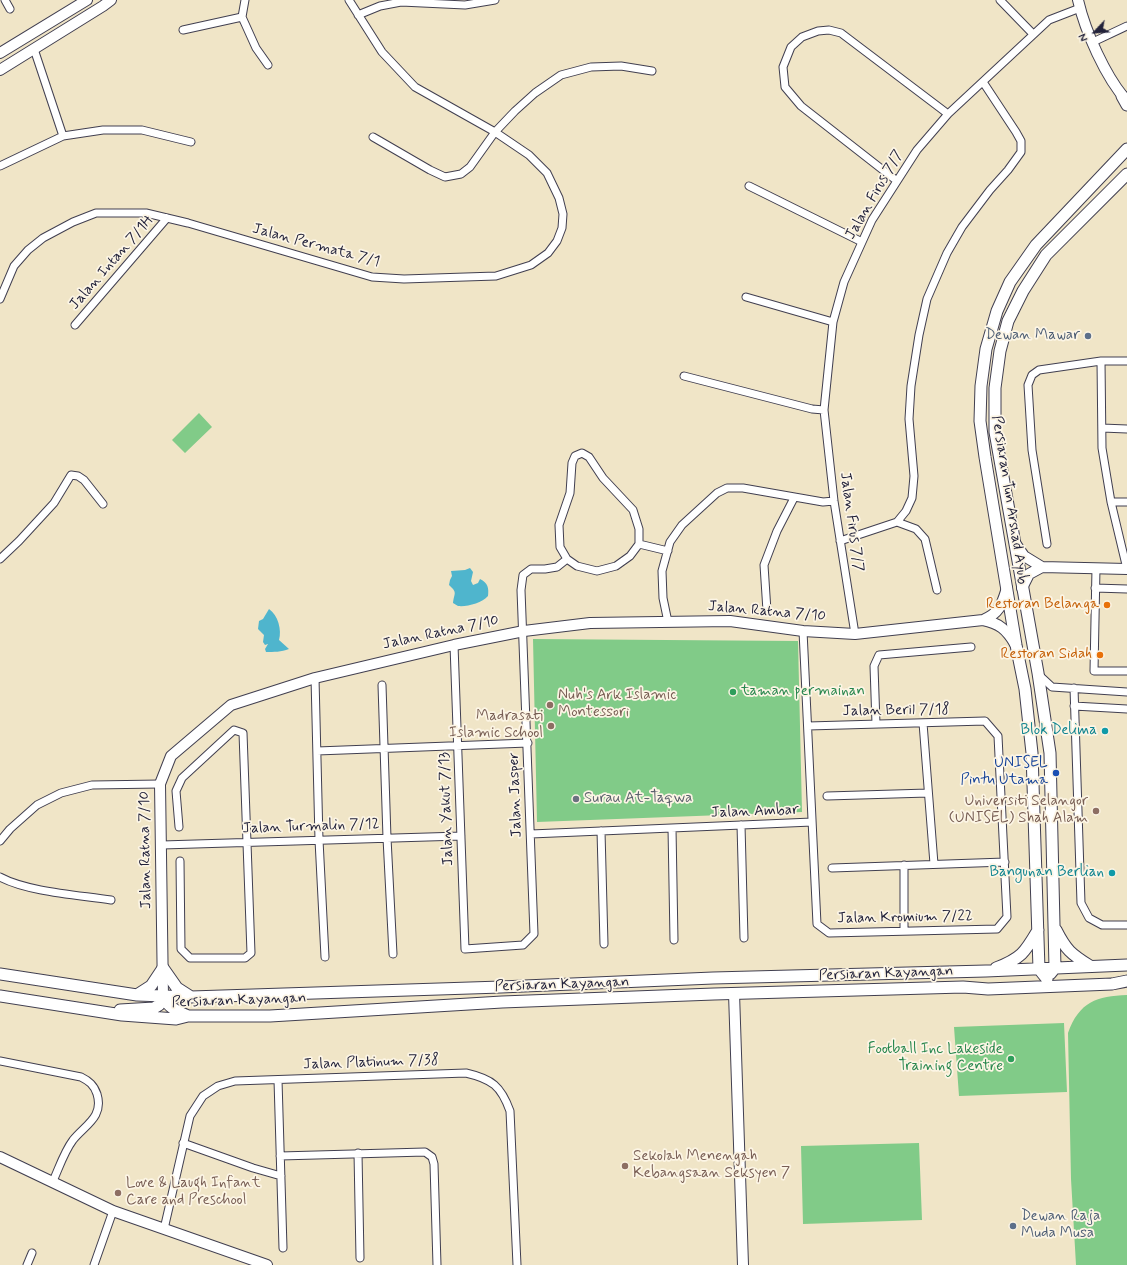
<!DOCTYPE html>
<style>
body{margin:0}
#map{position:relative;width:1127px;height:1265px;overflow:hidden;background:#f0e5c7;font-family:Mynerve,sans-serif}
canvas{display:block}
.north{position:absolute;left:1075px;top:12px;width:40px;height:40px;-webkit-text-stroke:3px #fcf5e5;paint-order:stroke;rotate:245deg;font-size:11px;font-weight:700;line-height:16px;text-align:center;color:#22223b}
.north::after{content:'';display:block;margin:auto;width:14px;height:18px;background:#22223b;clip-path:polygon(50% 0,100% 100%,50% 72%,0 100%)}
</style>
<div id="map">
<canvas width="1127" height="1265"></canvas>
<div class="north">N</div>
</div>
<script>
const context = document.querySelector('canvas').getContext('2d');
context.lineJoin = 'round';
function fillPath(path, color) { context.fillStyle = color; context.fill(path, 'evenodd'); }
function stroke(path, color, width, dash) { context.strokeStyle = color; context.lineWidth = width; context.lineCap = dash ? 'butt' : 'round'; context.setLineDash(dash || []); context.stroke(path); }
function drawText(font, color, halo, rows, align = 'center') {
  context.font = font + ' Mynerve,sans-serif'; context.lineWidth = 3.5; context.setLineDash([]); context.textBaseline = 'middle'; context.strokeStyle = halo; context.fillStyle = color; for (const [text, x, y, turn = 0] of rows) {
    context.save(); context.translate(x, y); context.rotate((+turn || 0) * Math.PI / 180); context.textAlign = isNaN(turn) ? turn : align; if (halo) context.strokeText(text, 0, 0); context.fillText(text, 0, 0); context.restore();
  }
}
const green = new Path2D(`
 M 199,413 L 212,427 L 185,453 L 172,440 Z
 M 533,639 L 798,641 L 802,812 L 537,822 Z
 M 1127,995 L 1127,1265 L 1076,1265 L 1071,1179 L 1068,1033 C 1079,1002 1097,996 1127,995 Z
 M 1064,1023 L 1067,1092 L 959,1096 L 954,1027 Z
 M 919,1143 L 922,1220 L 803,1224 L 801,1146 Z`);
const water = new Path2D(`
 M 470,568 L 473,572 L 471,581 L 473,585 L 478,583 L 480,579 C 488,583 489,588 488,596 C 482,603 467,607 458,606 L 453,603 C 454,593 458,593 449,585 L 450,580 L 452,576 L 451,571 L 465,570 Z
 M 269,609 C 278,615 282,630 279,640 L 289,649 C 281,652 274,652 266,652 L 265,649 L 268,644 L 265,645 L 263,642 L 264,635 L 258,629 L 259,621 L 263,619 Z`);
const street = new Path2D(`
 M 5,0 L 10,9
 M 245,0 L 242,17 L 256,48 L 268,65
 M 1000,0 L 1033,34
 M 358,15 L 380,6 L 401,2 L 465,5 L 495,0
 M 183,30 L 242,17
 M 1093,42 L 1127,26
 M 34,49 L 63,136
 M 373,137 L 430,170 L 445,177 L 461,174 L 470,167 L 495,132 L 515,111 L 535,93 L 561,75 L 591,67 L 621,66 L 652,71
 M 0,166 L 63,136 L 103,130 L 142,130 L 191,142
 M 897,181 L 801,106 L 785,87 L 783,67 L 791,47 L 802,37 L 818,31 L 829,30 L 841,33 L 948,114
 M 749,186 L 862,242
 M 746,297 L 833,322
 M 0,299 L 14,266 L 28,250 L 43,238 L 73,222 L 96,213 L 146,213 L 188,223 L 372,277 L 404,279 L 496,276 L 531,265 L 548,253 L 557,241 L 562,228 L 563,214 L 559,198 L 547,173 L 529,155 L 495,132 L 415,87 L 382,52 L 349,0
 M 75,325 L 167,218
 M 1101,361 L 1102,448 L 1111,502 L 1127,569
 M 684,376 L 812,409 L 824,410
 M 1102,428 L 1127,429
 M 1111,502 L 1127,502
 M 897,522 L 906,511 L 912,498 L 914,476 L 909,419 L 911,386 L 919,335 L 927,299 L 947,253 L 962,227 L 990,190 L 1008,170 L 1021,152 L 1021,141 L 1016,132 L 983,82
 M 840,541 L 897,522 L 916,529 L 925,539 L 937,590
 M 639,544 L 630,556 L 616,566 L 597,571 L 577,566 L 567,559 L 560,547 L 559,525 L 570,493 L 572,463 L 575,456 L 582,453 L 589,457 L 603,478 L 633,510 L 639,529 L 639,544 L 668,551
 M 1047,544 L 1032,450 L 1028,385 L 1032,375 L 1039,370 L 1101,361 L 1127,361
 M 0,559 L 19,541 L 54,503 L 71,475 L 78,476 L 84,480 L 103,504
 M 1096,568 L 1094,671 L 1127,671
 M 1095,588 L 1127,589
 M 767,611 L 764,565 L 777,531 L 794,498
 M 668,622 L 663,598 L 662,571 L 670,542 L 682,525 L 717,493 L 727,488 L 743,488 L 823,502 L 834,501
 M 803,631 L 817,924 L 829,933 L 997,929 L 1007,917 L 998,736 L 985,721 L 808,726
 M 855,634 L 834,501 L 824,410 L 833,322 L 844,282 L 872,220 L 917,150 L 948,114 L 1049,20 L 1080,8
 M 454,645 L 465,949 L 523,945 L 534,934 L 521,590 L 523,575 L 531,569 L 545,569 L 557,567 L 567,559
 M 1038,674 L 1052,687 L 1127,692
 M 315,678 L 319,840 L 325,957
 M 382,685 L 387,838 L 393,954
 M 1074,688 L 1081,903 L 1089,918 L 1102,925 L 1127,925
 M 1074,706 L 1127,709
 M 923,723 L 934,864
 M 876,724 L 874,666 L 879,655 L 971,647
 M 317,751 L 528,743
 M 827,796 L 928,793
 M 741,825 L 744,938
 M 179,827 L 176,791 L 182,778 L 234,730 L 243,733 L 251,953 L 245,958 L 190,958 L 181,949 L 180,861
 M 672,828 L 674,940
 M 601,831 L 604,944
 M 531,834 L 812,822
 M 0,841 L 10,829 L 37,805 L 61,793 L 92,785 L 160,784
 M 162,845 L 461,836
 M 832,868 L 1005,862
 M 0,877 C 28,892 79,895 111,900
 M 904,931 L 904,865
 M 0,1061 L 81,1077 C 89,1081 94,1085 97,1094 C 104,1117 85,1125 73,1140 C 64,1152 59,1168 53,1181
 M 278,1080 L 283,1248
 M 183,1143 L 253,1168 L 281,1176
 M 358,1153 L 360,1258
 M 280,1156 L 425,1152 L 432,1157 L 434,1164 L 437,1265
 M 164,1229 L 190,1116 L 203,1096 L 218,1086 L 235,1081 L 466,1073 C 492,1079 501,1086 510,1111 L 517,1265
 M 27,1265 L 32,1253
 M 94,1265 L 113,1211`);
const secondary = new Path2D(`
 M 1078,0 C 1085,31 1106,78 1127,101
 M 0,53 L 87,0
 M 0,70 L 103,6 L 111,0
 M 1015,543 L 1024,556 L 1042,567 L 1127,569
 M 1022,588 L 1029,574 L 1042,567
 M 983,620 C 999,623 1007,630 1015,644
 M 734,993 L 743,1265
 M 163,997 L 160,784 L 171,756 L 231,705 L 315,678 L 454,645 L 524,631 L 590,623 L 730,621 L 803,631 L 855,634 L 983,620 C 1000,613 1002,604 1007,588
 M 0,1157 L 113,1211 L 267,1265`);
const primary = new Path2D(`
 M 1122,96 L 1127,105
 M 1056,930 C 1066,950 1071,954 1090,966
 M 996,968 C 1022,958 1025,952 1038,930
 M 0,974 L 137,995 L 191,997 L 501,987 L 713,978 L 986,971 L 1127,965
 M 1050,974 L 1055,968 L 1050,753 L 1038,673 L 995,432 L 995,388 L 1000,351 L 1008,321 L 1023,291 L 1046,255 L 1127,174
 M 1047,979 L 1039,969 L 1032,753 L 1025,689 L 1016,645 L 985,457 L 980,421 L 981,386 L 986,349 L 997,311 L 1010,282 L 1036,245 L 1127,149
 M 137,995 L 151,986 L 163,968 L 177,988 L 191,997
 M 0,996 L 122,1015 L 176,1019 L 188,1016 L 270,1016 L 502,1002 L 714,994 L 963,987 L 988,989 L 1112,984 L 1127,981
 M 163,997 C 169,1008 177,1011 188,1016
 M 120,1010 L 154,1008 L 159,1005 L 163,997`);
const markers = [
 [1088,336,4,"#5c6f8a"],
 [1107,605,4,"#e8710a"],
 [1100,655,4,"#e8710a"],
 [733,692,4,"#2e9e5b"],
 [550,705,4,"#8d6e63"],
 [551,726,4,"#8d6e63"],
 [1105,731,4,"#0f9aa8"],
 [1056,773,4,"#1a4fb4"],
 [576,799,4,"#6b7280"],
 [1096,811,4,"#8d6e63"],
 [1112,873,4,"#0f9aa8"],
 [1011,1059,4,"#2e9e5b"],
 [625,1166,4,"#8d6e63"],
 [118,1193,4,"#8d6e63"],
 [1013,1226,4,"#5c6f8a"]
];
const streetNames = [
 ["Jalan Firus 7/7",875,195,-60],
 ["Jalan Permata 7/1",316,246,15],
 ["Jalan Intan 7/1H",112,263,-49],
 ["Persiaran Tun Arshad Ayub",1009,500,81],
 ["Jalan Firus 7/7",851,522,82],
 ["Jalan Ratna 7/10",767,612,5],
 ["Jalan Ratna 7/10",441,633,-12],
 ["Jalan Beril 7/18",896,711,-1],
 ["Jalan Jasper",516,795,-92],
 ["Jalan Yakut 7/13",447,809,-92],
 ["Jalan Ambar",755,812,-2],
 ["Jalan Turmalin 7/12",311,827,-2],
 ["Jalan Ratna 7/10",146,850,-91],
 ["Jalan Kromium 7/22",905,918,-1],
 ["Persiaran Kayangan",886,974,-2],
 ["Persiaran Kayangan",562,985,-2],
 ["Persiaran Kayangan",239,1001,-2],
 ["Jalan Platinum 7/38",371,1063,-2]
];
const serviceNames = [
 ["Dewan Mawar",1080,336],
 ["Dewan Raja",1021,1217,"left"],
 ["Muda Musa",1021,1234,"left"]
];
const foodNames = [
 ["Restoran Belanga",1099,605],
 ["Restoran Sidah",1092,655]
];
const leisureNames = [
 ["taman permainan",741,692],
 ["Football Inc Lakeside",1003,1050,"right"],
 ["Training Centre",1003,1067,"right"]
];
const educationNames = [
 ["Nuh's Ark Islamic",558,696],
 ["Montessori",558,713],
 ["Madrasati",543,717,"right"],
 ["Islamic School",543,734,"right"],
 ["Universiti Selangor",1088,802,"right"],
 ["(UNISEL) Shah Alam",1088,819,"right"],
 ["Sekolah Menengah",633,1157],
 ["Kebangsaan Seksyen 7",633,1174],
 ["Love & Laugh Infant",126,1184],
 ["Care and Preschool",126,1201]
];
const cultureNames = [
 ["Blok Delima",1097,731],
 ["Bangunan Berlian",1104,873]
];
const transitNames = [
 ["UNISEL",1048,764],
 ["Pintu Utama",1048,781]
];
const worshipNames = [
 ["Surau At-Taqwa",584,799]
];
fillPath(green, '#81cb88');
fillPath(water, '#4fb5cd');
stroke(street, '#413f50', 9);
stroke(secondary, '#413f50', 12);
stroke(primary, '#413f50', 13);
stroke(street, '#fff', 7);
stroke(secondary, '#fff', 10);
stroke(primary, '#fff', 11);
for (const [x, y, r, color] of markers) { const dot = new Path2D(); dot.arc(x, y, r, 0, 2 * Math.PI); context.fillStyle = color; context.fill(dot); stroke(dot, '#fcf5e5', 1.5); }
drawText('15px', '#22223b', '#fcf5e5', streetNames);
drawText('15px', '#4e5e75', '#fcf5e5', serviceNames, 'right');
drawText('15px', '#c56008', '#fcf5e5', foodNames, 'right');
drawText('15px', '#27864d', '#fcf5e5', leisureNames, 'left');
drawText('15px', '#785e54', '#fcf5e5', educationNames, 'left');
drawText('15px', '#0d838f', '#fcf5e5', cultureNames, 'right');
drawText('15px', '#164399', '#fcf5e5', transitNames, 'right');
drawText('15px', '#5b616d', '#fcf5e5', worshipNames, 'left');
</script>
